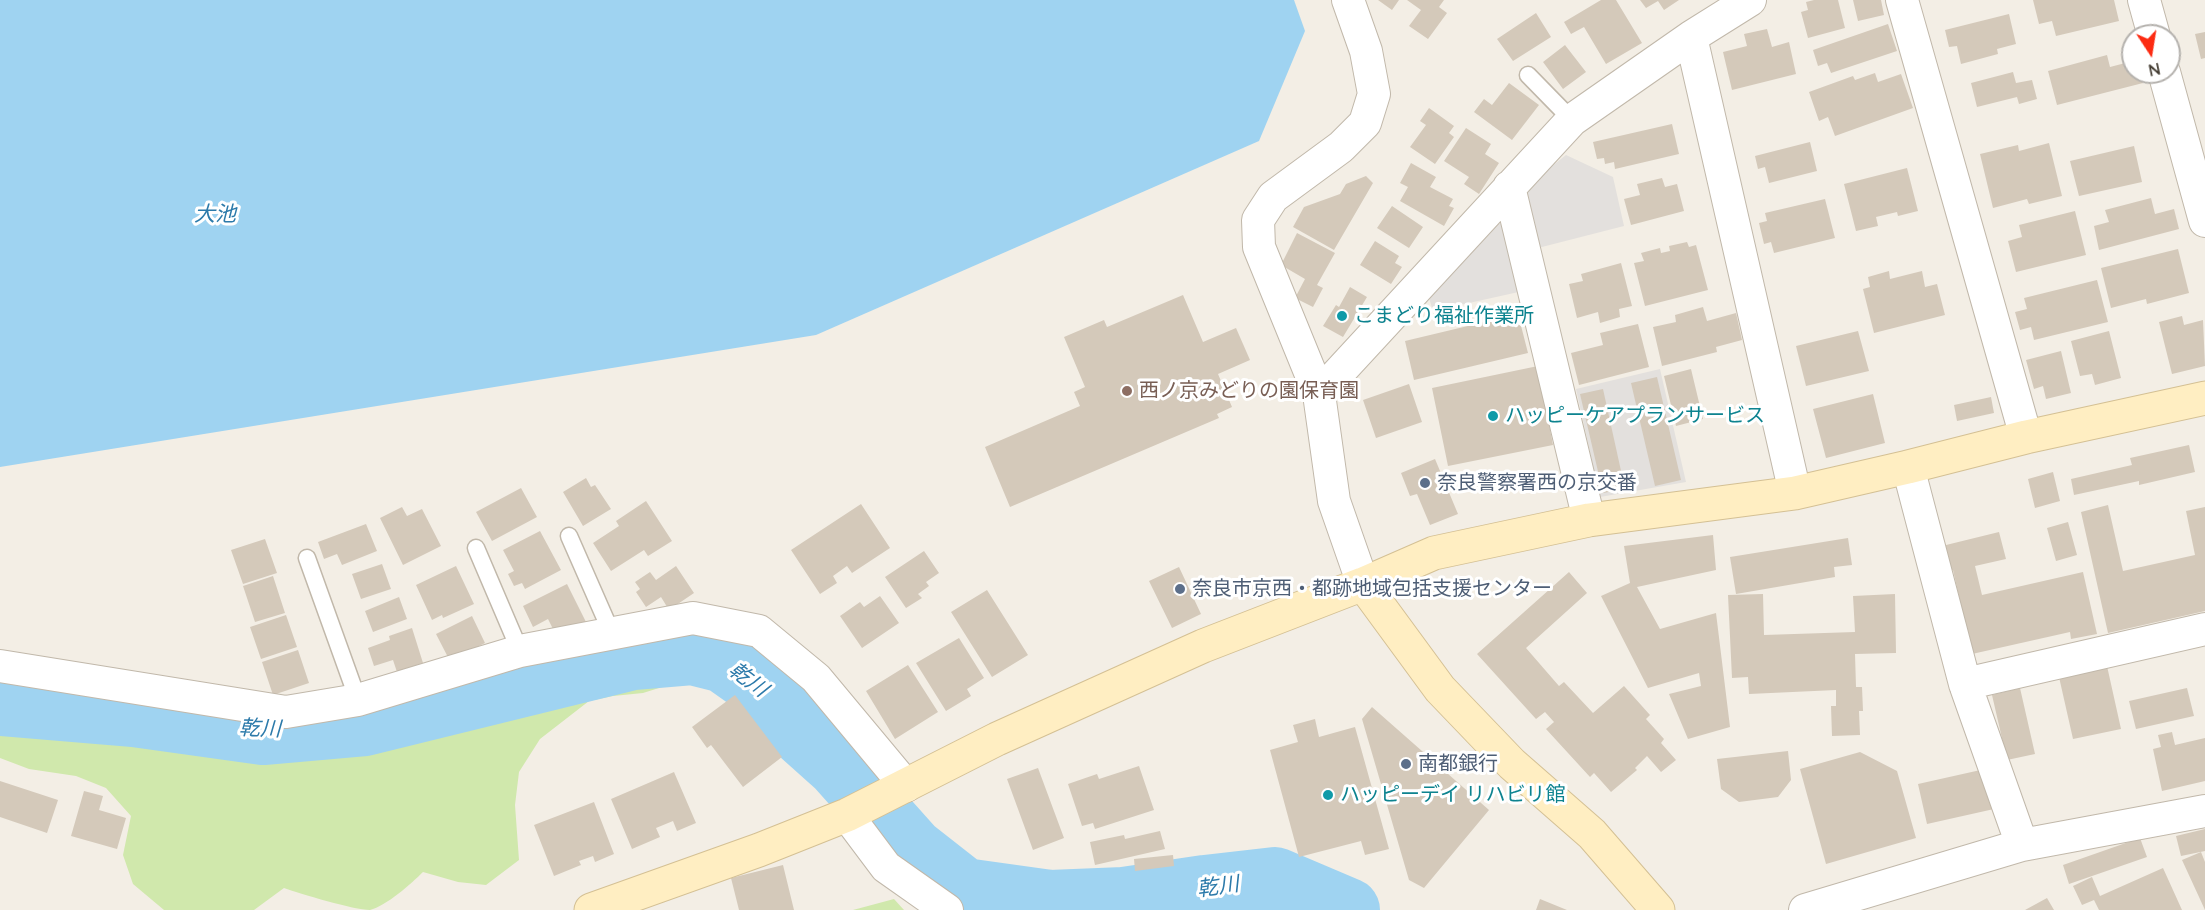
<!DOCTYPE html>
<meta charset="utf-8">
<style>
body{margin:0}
#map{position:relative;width:2205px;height:910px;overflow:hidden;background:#f3eee5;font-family:Quicksand,sans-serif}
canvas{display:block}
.north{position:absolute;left:2121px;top:24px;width:60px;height:60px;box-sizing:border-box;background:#fff;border:2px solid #b5b2ae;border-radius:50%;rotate:168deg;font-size:16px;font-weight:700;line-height:24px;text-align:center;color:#453e34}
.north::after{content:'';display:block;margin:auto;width:21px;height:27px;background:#fc2b12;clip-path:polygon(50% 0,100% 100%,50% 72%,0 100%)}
</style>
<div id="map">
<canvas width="2205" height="910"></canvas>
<div class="north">N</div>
</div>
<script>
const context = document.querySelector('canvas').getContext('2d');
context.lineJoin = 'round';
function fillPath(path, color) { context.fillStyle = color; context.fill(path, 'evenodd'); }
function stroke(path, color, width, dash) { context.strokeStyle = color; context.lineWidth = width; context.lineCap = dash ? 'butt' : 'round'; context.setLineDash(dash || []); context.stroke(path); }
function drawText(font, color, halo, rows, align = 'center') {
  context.font = font + ' Quicksand,"Noto Sans JP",sans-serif'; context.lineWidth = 6; context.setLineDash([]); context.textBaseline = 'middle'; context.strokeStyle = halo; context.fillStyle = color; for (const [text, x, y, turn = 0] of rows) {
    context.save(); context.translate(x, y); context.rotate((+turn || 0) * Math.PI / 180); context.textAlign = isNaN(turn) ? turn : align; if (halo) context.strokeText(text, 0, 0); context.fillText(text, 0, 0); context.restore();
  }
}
const green = new Path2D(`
 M 673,660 L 685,668 L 675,683 L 643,693 L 613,696 L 589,701 L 540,739 L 519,772 L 515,805 L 519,860 L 486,885 L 458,882 L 423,872 C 411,884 386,906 370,910 C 354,910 301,894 284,888 L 254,910 L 164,910 L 133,884 L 123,855 L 131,816 L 106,788 L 76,776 L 29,769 L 0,758 L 0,721 L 22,730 L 67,732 L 128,729 L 181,730 L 214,740 L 275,740 L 334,736 L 367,730 L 482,703 L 601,671 Z
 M 894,899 L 904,910 L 853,910 Z`);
const parking = new Path2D(`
 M 1566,155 L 1613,177 L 1624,226 L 1538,248 L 1522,190 Z
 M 1495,224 L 1502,224 L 1523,291 L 1433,311 L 1429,298 Z
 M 1660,369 L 1686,482 L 1600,497 L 1576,389 Z`);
const water = new Path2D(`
 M 0,0 L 1294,0 L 1305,31 L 1259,141 L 816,335 L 0,467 Z`);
const river = new Path2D(`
 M 0,704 L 134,715 L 263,733 L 365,724 L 633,658 L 692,653 L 724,661 L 765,690 L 800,732 L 838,766 L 913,850 L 964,890 L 1050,902 L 1124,899 L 1205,887 L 1275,879 L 1348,910`);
const building = new Path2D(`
 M 1378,0 L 1399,0 L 1392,10 Z
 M 1407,0 L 1444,0 L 1439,7 L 1447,13 L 1428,39 L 1409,26 L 1421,10 Z
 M 1601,0 L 1616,0 L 1642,43 L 1606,64 L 1584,27 L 1571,34 L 1564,22 Z
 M 1640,0 L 1679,0 L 1664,10 L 1658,1 L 1646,8 Z
 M 1814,0 L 1838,0 L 1845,28 L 1808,38 L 1801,12 L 1808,10 L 1806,2 Z
 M 1853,0 L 1881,0 L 1884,15 L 1858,21 Z
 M 2033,0 L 2114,0 L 2119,21 L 2056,36 L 2052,21 L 2039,24 Z
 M 1536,13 L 1551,37 L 1513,61 L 1497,39 Z
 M 2009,14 L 2016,44 L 1997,49 L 1998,54 L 1961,64 L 1957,46 L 1949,47 L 1945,30 Z
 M 1888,24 L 1897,51 L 1831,73 L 1827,63 L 1818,66 L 1813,50 Z
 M 1767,29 L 1772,47 L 1789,42 L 1796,74 L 1732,90 L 1723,52 L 1747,46 L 1744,34 Z
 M 2205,32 L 2205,58 L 2201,59 L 2195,34 Z
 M 1565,45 L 1586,72 L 1563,89 L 1543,62 Z
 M 2107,55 L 2110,67 L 2133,61 L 2133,72 L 2140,72 L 2143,83 L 2057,105 L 2048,71 Z
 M 2013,72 L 2016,83 L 2032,80 L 2037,99 L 2019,104 L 2017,97 L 1977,107 L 1971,83 Z
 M 1875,73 L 1878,82 L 1901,74 L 1913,108 L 1835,136 L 1828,117 L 1819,121 L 1809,92 L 1853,76 L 1855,80 Z
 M 1509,83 L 1539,105 L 1512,140 L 1474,112 L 1484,99 L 1492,105 Z
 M 1429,108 L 1454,126 L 1449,133 L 1454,137 L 1435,164 L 1410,147 L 1426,125 L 1420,121 Z
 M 1672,124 L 1679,154 L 1615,169 L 1614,162 L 1605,164 L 1604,158 L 1597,159 L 1593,142 Z
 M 1466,128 L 1491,144 L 1485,154 L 1499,163 L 1479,194 L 1464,184 L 1469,177 L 1444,161 Z
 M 1810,142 L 1817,171 L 1769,183 L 1765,167 L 1758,169 L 1755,156 Z
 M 2049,143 L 2062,196 L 2029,204 L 2027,199 L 1993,208 L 1980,154 L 2018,145 L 2019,151 Z
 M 2134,146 L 2142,182 L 2079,196 L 2070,161 Z
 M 1411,163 L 1436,177 L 1430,187 L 1453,199 L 1449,206 L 1454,208 L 1444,226 L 1400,201 L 1408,187 L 1400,183 Z
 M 1907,168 L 1918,211 L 1898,216 L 1897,212 L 1876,217 L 1878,226 L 1856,231 L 1844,184 Z
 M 1366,176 L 1373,183 L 1334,250 L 1293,227 L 1304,207 L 1340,194 L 1346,184 Z
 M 1662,178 L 1665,187 L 1677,184 L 1684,211 L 1631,225 L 1624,199 L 1640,195 L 1637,184 Z
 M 2151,198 L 2155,214 L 2174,209 L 2179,229 L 2099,250 L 2094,226 L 2109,222 L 2105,210 Z
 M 1825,199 L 1835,238 L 1774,253 L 1771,242 L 1764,244 L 1759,223 L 1767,221 L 1765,213 Z
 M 1392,206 L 1423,227 L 1409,248 L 1377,228 Z
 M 2075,211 L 2086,255 L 2016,272 L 2008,241 L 2022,237 L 2019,225 Z
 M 1297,233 L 1335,253 L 1317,285 L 1323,288 L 1313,307 L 1295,298 L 1305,279 L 1281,265 Z
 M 1375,241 L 1399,256 L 1395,263 L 1402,267 L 1391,284 L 1360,265 Z
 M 1687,242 L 1689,247 L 1696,245 L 1708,290 L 1645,306 L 1634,263 L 1644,261 L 1641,253 L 1660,248 L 1661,253 L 1670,251 L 1669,246 Z
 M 2178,249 L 2189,293 L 2147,304 L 2146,299 L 2111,308 L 2101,268 Z
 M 1621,263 L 1632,306 L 1619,309 L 1620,317 L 1600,323 L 1598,312 L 1577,318 L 1569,284 L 1583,281 L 1581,274 Z
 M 1889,271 L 1890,279 L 1922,271 L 1925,287 L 1937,284 L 1945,315 L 1874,333 L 1863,289 L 1870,287 L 1868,277 Z
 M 2097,280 L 2108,322 L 2034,340 L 2031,327 L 2020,330 L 2015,312 L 2027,309 L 2024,298 Z
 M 1350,287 L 1367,297 L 1343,337 L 1323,326 L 1336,305 L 1339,307 Z
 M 1183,295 L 1203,342 L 1236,328 L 1250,360 L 1218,374 L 1232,407 L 1217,414 L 1219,418 L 1010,507 L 985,447 L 1080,406 L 1074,392 L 1085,387 L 1064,337 L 1104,320 L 1107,327 Z
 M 1703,307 L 1707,321 L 1736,313 L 1742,340 L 1716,347 L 1717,352 L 1662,366 L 1653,327 L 1676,322 L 1675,315 Z
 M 1518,314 L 1528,353 L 1414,380 L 1405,341 Z
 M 2182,316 L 2184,325 L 2203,320 L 2205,366 L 2172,374 L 2159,322 Z
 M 1638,324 L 1649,367 L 1579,385 L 1571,353 L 1603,345 L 1600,333 Z
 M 1858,331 L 1869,371 L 1806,386 L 1796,346 Z
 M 2109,331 L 2121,378 L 2095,385 L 2092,374 L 2080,376 L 2071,341 Z
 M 2061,351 L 2071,393 L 2046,399 L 2043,386 L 2034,389 L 2026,360 Z
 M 1538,366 L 1553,445 L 1448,466 L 1432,388 Z
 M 1691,369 L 1703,419 L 1676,426 L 1664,376 Z
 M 1657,377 L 1681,480 L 1655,486 L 1631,383 Z
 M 1409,384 L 1422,422 L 1376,438 L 1363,400 Z
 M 1603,389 L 1625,489 L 1603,493 L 1580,394 Z
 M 1873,394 L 1885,443 L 1826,458 L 1813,409 Z
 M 1991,397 L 1994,413 L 1957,421 L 1954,405 Z
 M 2189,445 L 2195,472 L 2139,485 L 2139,481 L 2074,495 L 2071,479 L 2132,465 L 2130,458 Z
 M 1435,459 L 1458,514 L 1430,525 L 1417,494 L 1410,496 L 1401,473 Z
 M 2053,472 L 2060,501 L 2035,508 L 2028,479 Z
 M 586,478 L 591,487 L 595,485 L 611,509 L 583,526 L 563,492 Z
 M 521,488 L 537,517 L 492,541 L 476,512 Z
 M 646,501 L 672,541 L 648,556 L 644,550 L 611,571 L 593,543 L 619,526 L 616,521 Z
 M 861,504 L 890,548 L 852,573 L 847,566 L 833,576 L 837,583 L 820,594 L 791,550 Z
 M 2108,505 L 2123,571 L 2195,555 L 2186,511 L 2205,507 L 2205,611 L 2108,633 L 2081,512 Z
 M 402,507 L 407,516 L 422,509 L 441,546 L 403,565 L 380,518 Z
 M 2068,522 L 2077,555 L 2056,561 L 2047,528 Z
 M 366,524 L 377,551 L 342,565 L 337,554 L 324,559 L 318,542 Z
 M 540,531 L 561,570 L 525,589 L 522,583 L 514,586 L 508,574 L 514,571 L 503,550 Z
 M 1999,532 L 2006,559 L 1975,566 L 1982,595 L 2083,572 L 2097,634 L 2071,639 L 2070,632 L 1972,654 L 1953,570 L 1947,571 L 1942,546 Z
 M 1713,535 L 1716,570 L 1637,587 L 1660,629 L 1716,613 L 1730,727 L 1688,739 L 1669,694 L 1701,686 L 1699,673 L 1648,688 L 1601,596 L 1630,583 L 1624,546 Z
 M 1848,538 L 1852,565 L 1834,567 L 1835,577 L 1736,594 L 1730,557 Z
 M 265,539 L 277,573 L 243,584 L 231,550 Z
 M 924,551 L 939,573 L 926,582 L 929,586 L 918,594 L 922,598 L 906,608 L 885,577 Z
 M 382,564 L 391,589 L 361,599 L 352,574 Z
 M 456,566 L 474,604 L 443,618 L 442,615 L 432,620 L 416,585 Z
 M 676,566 L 694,593 L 669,610 L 661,597 L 646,607 L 636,592 L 640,589 L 635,582 L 650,572 L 656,580 Z
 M 1179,567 L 1201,614 L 1172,628 L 1149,581 Z
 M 1569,572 L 1587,593 L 1526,648 L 1559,686 L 1564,682 L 1593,713 L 1624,686 L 1650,715 L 1646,719 L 1664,739 L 1661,743 L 1676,760 L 1661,772 L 1647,756 L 1635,768 L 1637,770 L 1611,792 L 1594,773 L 1590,777 L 1546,729 L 1554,722 L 1545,712 L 1536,719 L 1477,654 Z
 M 273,576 L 285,613 L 255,622 L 243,586 Z
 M 567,584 L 586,622 L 557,637 L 548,619 L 533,627 L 523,606 Z
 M 987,590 L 1028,655 L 992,677 L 951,612 Z
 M 1763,594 L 1764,635 L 1855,632 L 1853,596 L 1895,594 L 1896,653 L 1855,654 L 1856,687 L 1862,687 L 1863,711 L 1859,711 L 1860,735 L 1832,736 L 1831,706 L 1836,706 L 1836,690 L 1749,694 L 1748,677 L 1732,678 L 1728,595 Z
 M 880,596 L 899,623 L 862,648 L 840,616 L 860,602 L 864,607 Z
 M 399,597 L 407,619 L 373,632 L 365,611 Z
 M 286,615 L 297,647 L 261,659 L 250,627 Z
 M 472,616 L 485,643 L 459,656 L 452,665 L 436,634 Z
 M 412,628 L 423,663 L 397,672 L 393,660 L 374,666 L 368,648 L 390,640 L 389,636 Z
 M 959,638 L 984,678 L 967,689 L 971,696 L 946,711 L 916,663 Z
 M 298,650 L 309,683 L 273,695 L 262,662 Z
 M 908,665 L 938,712 L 895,739 L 866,691 Z
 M 2107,666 L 2121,729 L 2073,739 L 2059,677 Z
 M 2020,688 L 2035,754 L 2007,760 L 1992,695 Z
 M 2187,688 L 2194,716 L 2136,729 L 2129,701 Z
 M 735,695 L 782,757 L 743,787 L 711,745 L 707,748 L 692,727 Z
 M 1372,707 L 1489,810 L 1424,888 L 1409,880 L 1362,719 Z
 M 1315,719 L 1319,737 L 1355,727 L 1389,849 L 1365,855 L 1361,841 L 1299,857 L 1270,750 L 1298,742 L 1293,725 Z
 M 2172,732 L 2175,745 L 2205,738 L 2205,781 L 2162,791 L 2153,749 L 2161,747 L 2158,735 Z
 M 1788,751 L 1791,780 L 1778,797 L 1739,802 L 1721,789 L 1717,759 Z
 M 1860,752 L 1897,771 L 1916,838 L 1826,864 L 1800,769 Z
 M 1139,766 L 1154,810 L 1095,829 L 1093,823 L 1082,826 L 1068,784 L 1097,774 L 1099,779 Z
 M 1038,768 L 1064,838 L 1033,850 L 1007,779 Z
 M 1985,769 L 1994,809 L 1927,824 L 1918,784 Z
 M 674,772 L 696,823 L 677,831 L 673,821 L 656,828 L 660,837 L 632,849 L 611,799 Z
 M 0,781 L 58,800 L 47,833 L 0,817 Z
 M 84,791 L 103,796 L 99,810 L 126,818 L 117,849 L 71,836 Z
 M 594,802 L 614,854 L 595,862 L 593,856 L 579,861 L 581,865 L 554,876 L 534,825 Z
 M 2205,829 L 2205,851 L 2181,856 L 2176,836 Z
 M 1160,831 L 1165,849 L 1095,865 L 1090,842 L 1124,835 L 1125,839 Z
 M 2140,838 L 2147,857 L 2069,884 L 2063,865 Z
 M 2201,852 L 2205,862 L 2205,910 L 2182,860 Z
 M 1173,855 L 1174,866 L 1135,871 L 1134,859 Z
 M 783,865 L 794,910 L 739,910 L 731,878 Z
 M 2163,868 L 2182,910 L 2099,910 L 2094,900 L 2082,905 L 2073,886 L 2092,877 L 2100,896 Z
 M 2047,898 L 2054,910 L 2025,910 Z
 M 1540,899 L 1567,910 L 1536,910 Z`);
const lane = new Path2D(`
 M 1528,75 L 1572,120
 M 569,536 L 612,634
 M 476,548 L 520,651
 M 307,558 L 358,700`);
const street = new Path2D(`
 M 1348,0 L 1366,51 L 1374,94 L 1365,123 L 1341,147 L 1273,197 L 1258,220 L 1259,247 L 1319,394 L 1334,501 L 1363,584
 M 1902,0 L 2026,437
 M 2144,0 L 2154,36
 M 1691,37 L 1795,493
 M 2164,72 L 2205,221
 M 1509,187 L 1589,520
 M 1319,394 L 1572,120 L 1691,37 L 1750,0
 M 1908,467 L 1965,684 L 2022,845
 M 0,666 L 286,712 L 358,700 L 520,651 L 693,618 L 759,631 L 816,678 L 906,786
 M 1965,684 L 2205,629
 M 847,815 L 886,867 L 947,910
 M 1805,910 L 2022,845 L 2205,811`);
const secondary = new Path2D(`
 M 1363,584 L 1440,689 L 1512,764 L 1592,834 L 1658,910
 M 591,910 L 759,850 L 847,815 L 997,739 L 1203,646 L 1363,584 L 1434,553 L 1589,520 L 1795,493 L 1908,467 L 2026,437 L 2205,398`);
const markers = [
 [1342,316,6,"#0f9aa8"],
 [1127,391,6,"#8d6e63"],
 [1493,416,6,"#0f9aa8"],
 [1425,483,6,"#5c6f8a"],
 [1180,589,6,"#5c6f8a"],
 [1406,764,6,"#5c6f8a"],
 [1328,795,6,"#0f9aa8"]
];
const cultureNames = [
 ["こまどり福祉作業所",1354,316],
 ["ハッピーケアプランサービス",1505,416],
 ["ハッピーデイ リハビリ館",1340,795]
];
const educationNames = [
 ["西ノ京みどりの園保育園",1139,391]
];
const serviceNames = [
 ["奈良警察署西の京交番",1437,483],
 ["奈良市京西・都跡地域包括支援センター",1192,589],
 ["南都銀行",1418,764]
];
const waterNames = [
 ["大池",215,215],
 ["乾川",748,680,37],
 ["乾川",260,729,2],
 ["乾川",1218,887,-8]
];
fillPath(green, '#d0e8ac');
fillPath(parking, '#e3e0dd');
fillPath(water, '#9fd3f1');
stroke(river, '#9fd3f1', 64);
fillPath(building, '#d4c9ba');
stroke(lane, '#c1b8aa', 19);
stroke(street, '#c1b8aa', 34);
stroke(secondary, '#d4c094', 35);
stroke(lane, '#fff', 16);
stroke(street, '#fff', 32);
stroke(secondary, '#ffeec2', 33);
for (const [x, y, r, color] of markers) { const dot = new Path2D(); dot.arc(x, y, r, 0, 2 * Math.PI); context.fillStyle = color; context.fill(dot); stroke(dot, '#fff', 2); }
drawText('20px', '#0d838f', '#fff', cultureNames, 'left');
drawText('20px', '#785e54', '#fff', educationNames, 'left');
drawText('20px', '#4e5e75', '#fff', serviceNames, 'left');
drawText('italic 21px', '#2c7aaa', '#fff', waterNames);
</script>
